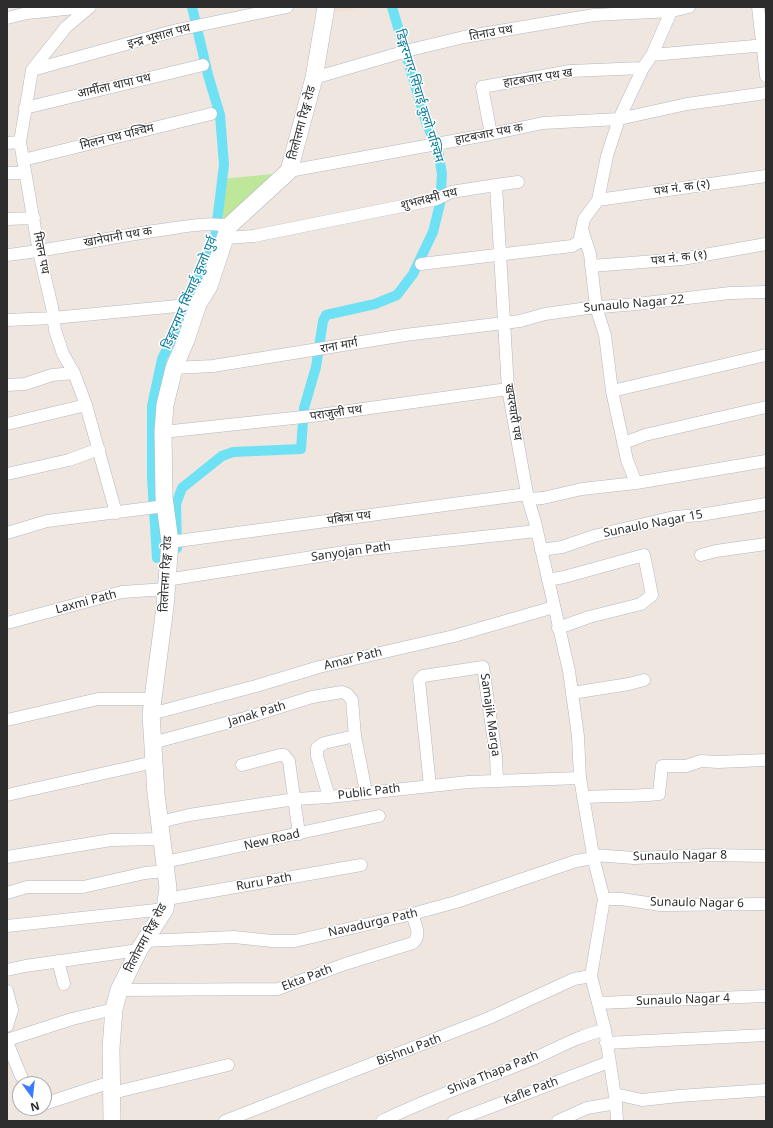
<!DOCTYPE html>
<meta charset="utf-8">
<style>
body{margin:0}
#map{position:relative;width:773px;height:1128px;overflow:hidden;background:#efe6df;font-family:"Noto Sans",sans-serif}
canvas{display:block}
.frame{position:absolute;inset:0;border:8px solid #2d2d2d;pointer-events:none}
.north{position:absolute;left:12px;top:1076px;width:40px;height:40px;box-sizing:border-box;background:#fff;border:1px solid #ababab;border-radius:50%;rotate:165deg;font-size:11px;font-weight:700;line-height:16px;text-align:center;color:#2d2d2d}
.north::after{content:'';display:block;margin:auto;width:14px;height:18px;background:#3b7aff;clip-path:polygon(50% 0,100% 100%,50% 72%,0 100%)}
</style>
<div id="map">
<canvas width="773" height="1128"></canvas>
<div class="frame"></div>
<div class="north">N</div>
</div>
<script>
const context = document.querySelector('canvas').getContext('2d');
context.lineJoin = 'round';
function fillPath(path, color) { context.fillStyle = color; context.fill(path, 'evenodd'); }
function stroke(path, color, width, dash) { context.strokeStyle = color; context.lineWidth = width; context.lineCap = dash ? 'butt' : 'round'; context.setLineDash(dash || []); context.stroke(path); }
function drawText(font, color, halo, rows, align = 'center') {
  context.font = font + ' "Noto Sans","Noto Sans Devanagari",sans-serif'; context.lineWidth = 3; context.setLineDash([]); context.textBaseline = 'middle'; context.strokeStyle = halo; context.fillStyle = color; for (const [text, x, y, turn = 0] of rows) {
    context.save(); context.translate(x, y); context.rotate((+turn || 0) * Math.PI / 180); context.textAlign = isNaN(turn) ? turn : align; if (halo) context.strokeText(text, 0, 0); context.fillText(text, 0, 0); context.restore();
  }
}
const education = new Path2D(`
 M 333,7 L 362,7 L 342,12 L 333,10 Z`);
const green = new Path2D(`
 M 273,174 L 231,220 L 218,216 L 222,179 Z`);
const canal = new Path2D(`
 M 177,548 L 176,504 L 182,488 L 222,456 L 233,452 L 301,449 L 304,408 L 316,367 L 323,321 L 326,315 L 375,304 L 397,295 L 413,274 L 433,232 L 440,204 L 442,174 L 438,150 L 426,122 L 392,7
 M 157,558 L 152,478 L 152,406 L 162,359 L 178,327 L 191,292 L 205,265 L 215,238 L 224,165 L 220,115 L 208,75 L 192,7`);
const street = new Path2D(`
 M 90,7 L 66,27 L 32,70 L 20,142 L 39,252 L 52,307 L 55,330 L 63,354 L 74,373 L 86,405 L 116,513
 M 758,7 L 766,76
 M 7,18 L 27,13 L 85,7
 M 652,55 L 766,45
 M 32,70 L 177,30 L 287,7
 M 314,78 L 410,50 L 464,37 L 594,15 L 672,11 L 689,7
 M 25,108 L 203,65
 M 491,134 L 482,87 L 570,71 L 643,68
 M 7,143 L 20,142
 M 23,160 L 211,114
 M 289,171 L 491,134 L 543,123 L 619,119 L 687,104 L 766,93
 M 7,173 L 25,173
 M 496,185 L 518,182
 M 598,200 L 607,156 L 619,119 L 643,68 L 652,55 L 673,7
 M 598,200 L 766,176
 M 7,219 L 34,218
 M 582,229 L 590,254 L 596,307 L 605,335 L 612,391 L 627,460 L 636,483
 M 226,238 L 254,236 L 437,199 L 451,192 L 496,185 L 508,389 L 528,499 L 535,522 L 569,671 L 578,736 L 580,778 L 594,861 L 604,899 L 591,976 L 605,1030 L 616,1103 L 617,1121
 M 7,255 C 61,249 114,236 168,229 C 188,226 208,222 229,226
 M 421,264 L 572,246 L 579,242 L 584,219 L 598,200
 M 591,266 L 682,259 L 766,244
 M 7,320 L 53,318 L 198,304
 M 174,368 L 213,366 L 405,335 L 520,321 L 545,314 L 588,308 L 637,304 L 730,293 L 766,292
 M 7,385 L 25,384 L 52,375 L 74,373
 M 612,391 L 766,355
 M 7,424 L 86,405
 M 163,432 L 312,416 L 508,389
 M 624,443 L 645,435 L 766,407
 M 7,474 L 69,460 L 99,449
 M 528,499 L 543,498 L 582,489 L 636,483 L 766,461
 M 7,533 L 47,521 L 165,506
 M 170,542 L 527,494
 M 541,550 L 562,547 L 594,536 L 674,517 L 700,515 L 766,504
 M 701,555 L 716,551 L 766,544
 M 166,580 L 351,551 L 537,531
 M 548,580 L 564,577 L 644,555 L 652,595 L 641,604 L 589,617 L 558,628
 M 7,623 L 122,592 L 166,589
 M 572,693 L 629,684 L 644,680
 M 151,714 L 256,686 L 319,667 L 454,636 L 554,607
 M 7,720 L 98,699 L 154,699
 M 152,743 L 245,718 L 312,697 L 342,692 L 347,694 L 352,700 L 355,736 L 366,792
 M 242,765 L 280,755 L 284,755 L 289,761 L 299,834
 M 430,786 L 419,680 L 423,676 L 483,667 L 496,756 L 497,781
 M 7,795 L 154,762
 M 329,797 L 317,756 L 317,748 L 324,743 L 355,736
 M 583,797 C 609,795 634,797 659,794 L 662,766 L 686,766 L 701,761 L 718,762 L 766,760
 M 160,822 L 189,815 L 295,799 L 329,797 L 468,782 L 580,778
 M 594,855 L 634,858 L 709,855 L 766,856
 M 7,857 L 111,840 L 163,839
 M 165,862 L 379,816
 M 7,893 L 27,887 L 83,887 L 145,873 L 165,871
 M 167,899 L 361,865
 M 604,899 L 621,899 L 661,905 L 766,904
 M 7,926 L 165,909
 M 144,941 L 234,937 L 272,941 L 295,941 L 412,914 L 456,902 L 576,861 L 594,858
 M 58,961 L 64,984
 M 7,970 L 25,966 L 139,950
 M 119,990 L 278,989 L 345,964 L 413,943 C 422,935 415,924 412,914
 M 7,991 L 12,1010 L 7,1026
 M 599,1003 L 766,996
 M 7,1040 L 72,1019 L 114,1009
 M 7,1042 L 21,1076
 M 606,1043 L 766,1035
 M 112,1093 L 228,1065
 M 615,1094 L 642,1100 L 679,1096 L 766,1090
 M 44,1104 L 111,1082
 M 225,1121 L 489,1018 L 574,979 L 591,976
 M 382,1121 C 429,1098 477,1081 526,1062 C 553,1051 576,1036 605,1030
 M 454,1121 L 609,1062
 M 558,1121 L 587,1108 L 616,1103`);
const secondary = new Path2D(`
 M 112,1121 L 111,1048 L 114,1009 L 119,990 L 139,950 L 165,909 L 168,888 L 156,794 L 151,714 L 165,607 L 170,542 L 164,497 L 163,432 L 165,405 L 174,368 L 186,340 L 198,304 L 209,286 L 229,226 L 289,171 L 314,78 L 326,7`);
const streetNames = [
 ["तिनाउ पथ",491,33,-10],
 ["इन्द्र भूसाल पथ",159,36,-15],
 ["हाटबजार पथ ख",538,78,-9],
 ["आर्मीला थापा पथ",114,86,-13],
 ["तिलोत्तमा रिङ्ग रोड",302,123,-75],
 ["हाटबजार पथ क",489,134,-11],
 ["मिलन पथ पश्चिम",117,137,-14],
 ["पथ नं. क (२)",682,188,-8],
 ["शुभलक्ष्मी पथ",429,199,-14],
 ["खानेपानी पथ क",118,237,-10],
 ["मिलन पथ",41,253,79],
 ["पथ नं. क (१)",679,258,-7],
 ["Sunaulo Nagar 22",634,304,-5],
 ["राना मार्ग",339,346,-10],
 ["खयरघारी पथ",513,412,81],
 ["पराजुली पथ",336,413,-8],
 ["पबित्रा पथ",349,518,-8],
 ["Sunaulo Nagar 15",653,524,-11],
 ["Sanyojan Path",351,552,-8],
 ["तिलोत्तमा रिङ्ग रोड",166,574,-87],
 ["Laxmi Path",86,602,-15],
 ["Amar Path",353,659,-14],
 ["Janak Path",257,714,-17],
 ["Samajik Marga",490,715,82],
 ["Public Path",369,792,-7],
 ["New Road",272,840,-13],
 ["Sunaulo Nagar 8",680,856,-1],
 ["Ruru Path",264,882,-10],
 ["Sunaulo Nagar 6",697,903,1],
 ["Navadurga Path",373,923,-13],
 ["तिलोत्तमा रिङ्ग रोड",146,938,-62],
 ["Ekta Path",307,978,-21],
 ["Sunaulo Nagar 4",683,1000,-2],
 ["Bishnu Path",409,1050,-21],
 ["Shiva Thapa Path",493,1073,-22],
 ["Kafle Path",531,1091,-21]
];
const waterNames = [
 ["डिङ्गरनगर सिंचाई कुलो पश्चिम",419,96,73],
 ["डिङ्गरनगर सिंचाई कुलो पुर्व",190,293,-67]
];
fillPath(education, '#f0e1ce');
fillPath(green, '#bee799');
stroke(canal, '#6ee2f4', 10);
stroke(street, '#b3b7c1', 13);
stroke(secondary, '#b3b7c1', 18);
stroke(street, '#fff', 12);
stroke(secondary, '#fff', 17);
drawText('12px', '#2d2d2d', '#fff', streetNames);
drawText('italic 13px', '#087e9f', '#fff', waterNames);
</script>
